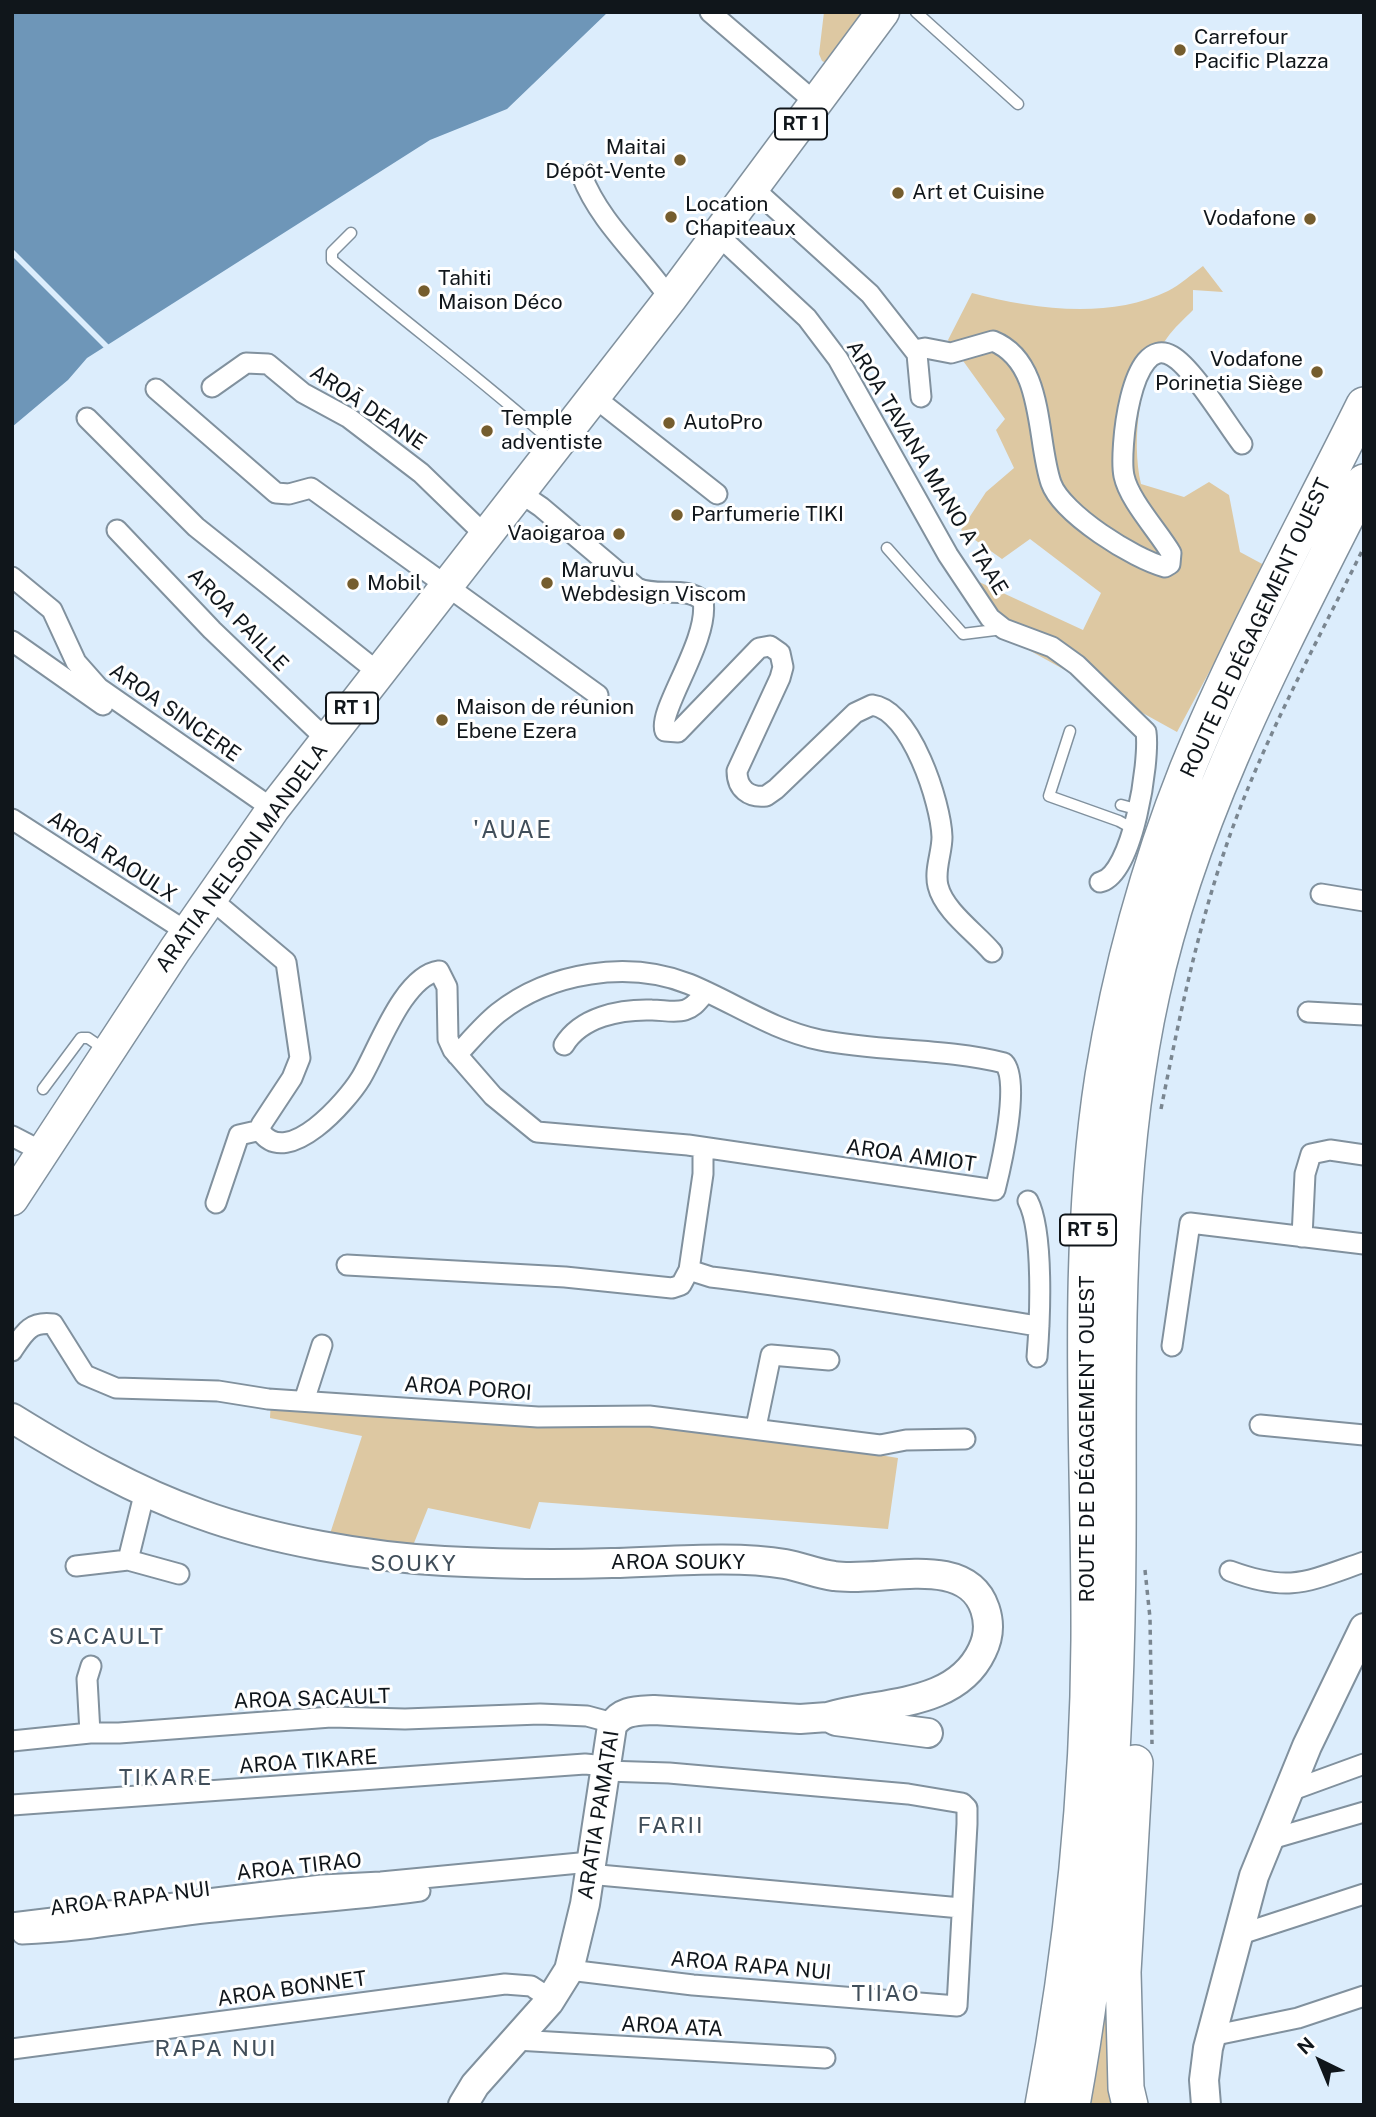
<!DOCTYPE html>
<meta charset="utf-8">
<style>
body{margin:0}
#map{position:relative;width:1376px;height:2117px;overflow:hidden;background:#dcedfc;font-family:"Public Sans",sans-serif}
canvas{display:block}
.frame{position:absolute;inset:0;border:14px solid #10161b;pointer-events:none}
.north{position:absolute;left:1285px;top:2026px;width:70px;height:70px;-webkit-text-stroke:5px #fff;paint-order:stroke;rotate:317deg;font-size:19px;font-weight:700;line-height:28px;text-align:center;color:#10161b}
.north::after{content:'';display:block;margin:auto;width:24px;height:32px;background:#10161b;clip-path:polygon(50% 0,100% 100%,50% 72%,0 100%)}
</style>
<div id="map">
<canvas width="1376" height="2117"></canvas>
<div class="frame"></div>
<div class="north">N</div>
</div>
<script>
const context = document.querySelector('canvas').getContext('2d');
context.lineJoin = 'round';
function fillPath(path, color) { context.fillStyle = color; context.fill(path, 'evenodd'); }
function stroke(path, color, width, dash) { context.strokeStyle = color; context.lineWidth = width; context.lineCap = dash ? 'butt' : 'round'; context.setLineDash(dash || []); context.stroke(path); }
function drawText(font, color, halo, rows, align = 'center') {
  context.font = font + ' "Public Sans",sans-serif'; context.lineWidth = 6; context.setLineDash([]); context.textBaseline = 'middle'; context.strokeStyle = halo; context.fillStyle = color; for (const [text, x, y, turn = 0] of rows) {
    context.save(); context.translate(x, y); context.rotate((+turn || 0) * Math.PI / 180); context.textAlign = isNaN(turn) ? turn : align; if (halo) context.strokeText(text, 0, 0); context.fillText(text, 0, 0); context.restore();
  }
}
const green = new Path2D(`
 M 824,12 L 867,12 L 828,64 L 822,61 L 819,54 Z
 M 1203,266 L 1223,292 L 1193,290 L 1193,310 C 1184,319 1174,328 1167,338 C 1139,375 1131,440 1141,484 L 1184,497 L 1209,482 L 1229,495 L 1240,552 L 1266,566 L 1177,732 L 1007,638 L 964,575 L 1083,630 L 1101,593 L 1030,539 L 1002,559 L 961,530 L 986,492 L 1014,468 L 996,430 L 1005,419 L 948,340 L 972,293 C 1032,309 1109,320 1168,291 C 1180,285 1192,274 1203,266 Z
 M 271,1398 L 655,1424 L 769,1437 L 898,1458 L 888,1529 L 539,1502 L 530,1529 L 428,1508 L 408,1558 L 326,1546 L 362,1436 L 270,1418 Z
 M 1106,2004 L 1120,2105 L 1091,2105 Z`);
const water = new Path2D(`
 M 12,12 L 608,12 L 507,109 L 430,140 L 87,358 L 68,380 L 12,427 Z`);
const pier = new Path2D(`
 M 12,248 L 111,347 L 106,350 L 12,256 Z`);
const path = new Path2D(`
 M 1161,1109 C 1181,1009 1201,911 1237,816 C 1272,724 1320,636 1364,547
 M 1145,1570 L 1150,1618 L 1152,1744`);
const lane = new Path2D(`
 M 916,12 L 1018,104
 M 351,233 L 332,252 L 332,260 C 404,322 481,378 552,442
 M 887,548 L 963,634 L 1003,629
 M 1070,731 L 1049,796 L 1119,821 L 1128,826 L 1131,835
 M 1121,805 L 1136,809
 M 43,1089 L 81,1038 L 88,1038 L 104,1049`);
const street = new Path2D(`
 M 710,12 L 816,103
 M 582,176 C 600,223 642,258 670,299
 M 753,188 L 870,294 L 917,354 L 921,397
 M 718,235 L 807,318 L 838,359 L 948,555 L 990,618 L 1004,629 L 1052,647 L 1077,665 L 1146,732 C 1150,761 1133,875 1100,882
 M 914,350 L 925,348 L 951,353 L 993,341 C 1045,362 1036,439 1051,483 C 1062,514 1134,559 1165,567 L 1170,564 L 1171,553 C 1158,531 1129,500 1124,476 C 1119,453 1130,332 1172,356 C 1193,368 1226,423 1242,444
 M 212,387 L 246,363 L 268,364 L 303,393 L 349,418 L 421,473 L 486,536
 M 156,389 L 276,493 L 289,494 L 311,488 L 598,695
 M 594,397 L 717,494
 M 87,418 L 196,527 L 379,673
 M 519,492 L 541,507 L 637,588 C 658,598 686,585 703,601 C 710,640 657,711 665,731 L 678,732 L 759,648 L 770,646 L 780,653 L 783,667 L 780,678 L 737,771 C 737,789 749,798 766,796 L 776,789 L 855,713 L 872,705 C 911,710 941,803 942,837 C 942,853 934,870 938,886 C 944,911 976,933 992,952
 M 117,530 L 212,630 L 327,740
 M 12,577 L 52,610 L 76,662 L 99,688 L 273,809
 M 12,641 L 103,705
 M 12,819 L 187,932
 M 1321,894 L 1364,901
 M 211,899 L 286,962 L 300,1058 L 292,1078 L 261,1125 L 261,1132 C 288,1169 347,1101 361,1078 C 378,1050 403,976 439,971 L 447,987 L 448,1039 L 453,1050 L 493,1096 L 537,1132 L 688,1145 L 995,1190 C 1001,1166 1021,1080 1004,1063 C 944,1048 880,1052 820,1040 C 772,1030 733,1002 689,984 C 628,960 550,972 498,1013 C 483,1025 470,1041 457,1055
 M 1308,1012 L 1364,1015
 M 564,1045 C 581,1017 620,1009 652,1010 C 663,1010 675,1013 685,1010 C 695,1007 699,999 706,992
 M 12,1136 L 41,1151
 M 703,1148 L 703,1174 L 689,1270 L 711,1277 C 821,1290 930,1309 1039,1326
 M 1028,1201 C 1044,1232 1040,1320 1037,1357
 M 216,1203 L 239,1135 L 261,1130
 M 1302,1237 L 1305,1174 L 1311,1154 L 1330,1150 L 1364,1155
 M 347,1265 L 565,1277 L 672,1288 L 681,1285 L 689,1270
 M 1172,1346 L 1190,1223 L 1364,1244
 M 12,1351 C 24,1333 30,1321 53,1324 L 85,1375 L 116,1388 L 218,1391 L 268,1399 L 538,1417 L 649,1416 L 880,1445 L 906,1440 L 965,1439
 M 304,1401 L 322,1345
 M 1260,1425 L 1364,1435
 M 756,1427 L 771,1355 L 829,1360
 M 128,1560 L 179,1574
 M 76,1566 L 128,1560 L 145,1491
 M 1230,1571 C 1290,1593 1306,1582 1364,1562
 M 90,1733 L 87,1679 L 91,1666
 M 12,1741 L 90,1733 L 119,1733 L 331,1717 L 405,1719 L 540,1714 L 587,1716 L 613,1723
 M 1287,1792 L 1364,1764
 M 12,1805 L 585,1764 L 606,1766
 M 1268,1840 L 1364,1812
 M 588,1874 L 961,1908
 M 12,1923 L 322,1885 L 381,1882 L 590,1862
 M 22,1934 C 90,1932 156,1917 224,1911 C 290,1904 354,1900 420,1891
 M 1238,1935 L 1364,1894
 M 569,1970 L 693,1985 L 957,2006 L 967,1824 L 967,1808 L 962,1803 L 908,1794 L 669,1773 L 605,1771
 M 1211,2036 L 1298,2018 L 1364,1996
 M 516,2040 L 825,2058
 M 12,2049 L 505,1984 L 531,1986 L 551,1999`);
const secondary = new Path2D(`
 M 12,1418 C 72,1455 134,1491 200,1514 C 271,1540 369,1557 444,1561 C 499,1564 556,1565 612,1563 C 664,1562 734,1555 785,1564 C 802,1567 817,1574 834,1576 C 881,1583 966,1552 985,1609 C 990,1624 989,1637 982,1651 C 955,1708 880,1701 828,1717
 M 463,2105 L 475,2085 L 549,2002 L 569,1970 L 585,1904 L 612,1726 C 621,1710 637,1711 654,1710 L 800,1719 L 828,1717 L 836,1721 L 928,1733
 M 1206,2105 L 1204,2080 L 1208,2048 L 1254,1876 L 1307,1746 L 1364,1628`);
const primary = new Path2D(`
 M 12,1199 L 175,950 L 273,809 L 670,299 L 883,12`);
const highway = new Path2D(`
 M 1043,2105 C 1072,1951 1088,1796 1089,1640 C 1090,1452 1074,1263 1103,1076 C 1120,971 1148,868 1187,770 C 1238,645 1304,526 1364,405
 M 1072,2105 C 1106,1921 1117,1731 1118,1545 C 1119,1360 1112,1174 1152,993 C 1192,811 1281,647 1364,482
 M 1130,2105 L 1126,2088 L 1123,1972 L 1135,1763`);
const markers = [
 [1180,50,7,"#755d2e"],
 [680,160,7,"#755d2e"],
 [898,193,7,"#755d2e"],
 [671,217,7,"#755d2e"],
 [1310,219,7,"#755d2e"],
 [424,291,7,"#755d2e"],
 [1317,372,7,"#755d2e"],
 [669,423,7,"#755d2e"],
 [487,431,7,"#755d2e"],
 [677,515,7,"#755d2e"],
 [619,534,7,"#755d2e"],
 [547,583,7,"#755d2e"],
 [353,584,7,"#755d2e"],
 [442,720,7,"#755d2e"]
];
const shields = [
 [801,124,52],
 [352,708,52],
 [1088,1230,56]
];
const shieldNames = [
 ["RT 1",801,124],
 ["RT 1",352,708],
 ["RT 5",1088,1230]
];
const poiNames = [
 ["Carrefour",1194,38],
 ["Pacific Plazza",1194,62],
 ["Maitai",666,148,"right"],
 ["Dépôt-Vente",666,172,"right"],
 ["Art et Cuisine",912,193],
 ["Location",685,205],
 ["Chapiteaux",685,229],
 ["Vodafone",1296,219,"right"],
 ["Tahiti",438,279],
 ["Maison Déco",438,303],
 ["Vodafone",1303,360,"right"],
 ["Porinetia Siège",1303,384,"right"],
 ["Temple",501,419],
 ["adventiste",501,443],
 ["AutoPro",683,423],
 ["Parfumerie TIKI",691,515],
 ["Vaoigaroa",605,534,"right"],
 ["Maruvu",561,571],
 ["Webdesign Viscom",561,595],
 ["Mobil",367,584],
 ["Maison de réunion",456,708],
 ["Ebene Ezera",456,732]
];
const streetNames = [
 ["AROĀ DEANE",368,408,34],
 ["AROA TAVANA MANO A TAAE",927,468,59],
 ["AROA PAILLE",238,620,46],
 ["ROUTE DE DÉGAGEMENT OUEST",1256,628,-65],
 ["AROA SINCERE",175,713,35],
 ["AROĀ RAOULX",112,857,33],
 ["ARATIA NELSON MANDELA",242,858,-54],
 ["AROA AMIOT",911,1156,8],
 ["AROA POROI",468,1389,4],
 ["ROUTE DE DÉGAGEMENT OUEST",1088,1439,-90],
 ["AROA SOUKY",678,1563],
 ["AROA SACAULT",312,1699,-2],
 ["AROA TIKARE",308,1762,-4],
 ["ARATIA PAMATAI",599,1815,-81],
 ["AROA TIRAO",299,1867,-6],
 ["AROA RAPA NUI",130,1899,-7],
 ["AROA RAPA NUI",751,1966,5],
 ["AROA BONNET",292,1989,-8],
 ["AROA ATA",672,2027,3]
];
const neighbourhoodNames = [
 ["SOUKY",414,1564],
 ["SACAULT",107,1637],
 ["TIKARE",166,1778],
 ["FARII",671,1826],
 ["TIIAO",886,1994],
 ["RAPA NUI",216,2049]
];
const quarterNames = [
 ["'AUAE",513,831]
];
fillPath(green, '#ddc8a2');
fillPath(water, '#6e96b8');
fillPath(pier, '#dcedfc');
stroke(lane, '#81919e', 13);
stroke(street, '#81919e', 23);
stroke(secondary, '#81919e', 32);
stroke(primary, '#81919e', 35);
stroke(highway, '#81919e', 38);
stroke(path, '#7a8690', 3.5, [5, 5]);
stroke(lane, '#fff', 10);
stroke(street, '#fff', 19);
stroke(secondary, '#fff', 28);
stroke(primary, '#fff', 32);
stroke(highway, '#fff', 35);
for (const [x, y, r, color] of markers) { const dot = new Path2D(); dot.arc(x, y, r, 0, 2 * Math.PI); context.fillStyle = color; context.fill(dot); stroke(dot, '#fff', 2.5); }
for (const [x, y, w] of shields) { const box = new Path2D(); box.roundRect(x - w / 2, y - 15.5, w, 31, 5); context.fillStyle = '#fff'; context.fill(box); stroke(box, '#10161b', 2); }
drawText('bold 19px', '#10161b', null, shieldNames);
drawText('21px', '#10161b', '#fff', poiNames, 'left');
drawText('21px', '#10161b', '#fff', streetNames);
context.letterSpacing = '2px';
drawText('23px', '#404e5a', '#fff', neighbourhoodNames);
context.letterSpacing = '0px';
context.letterSpacing = '2px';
drawText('24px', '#404e5a', '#fff', quarterNames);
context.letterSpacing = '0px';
</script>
